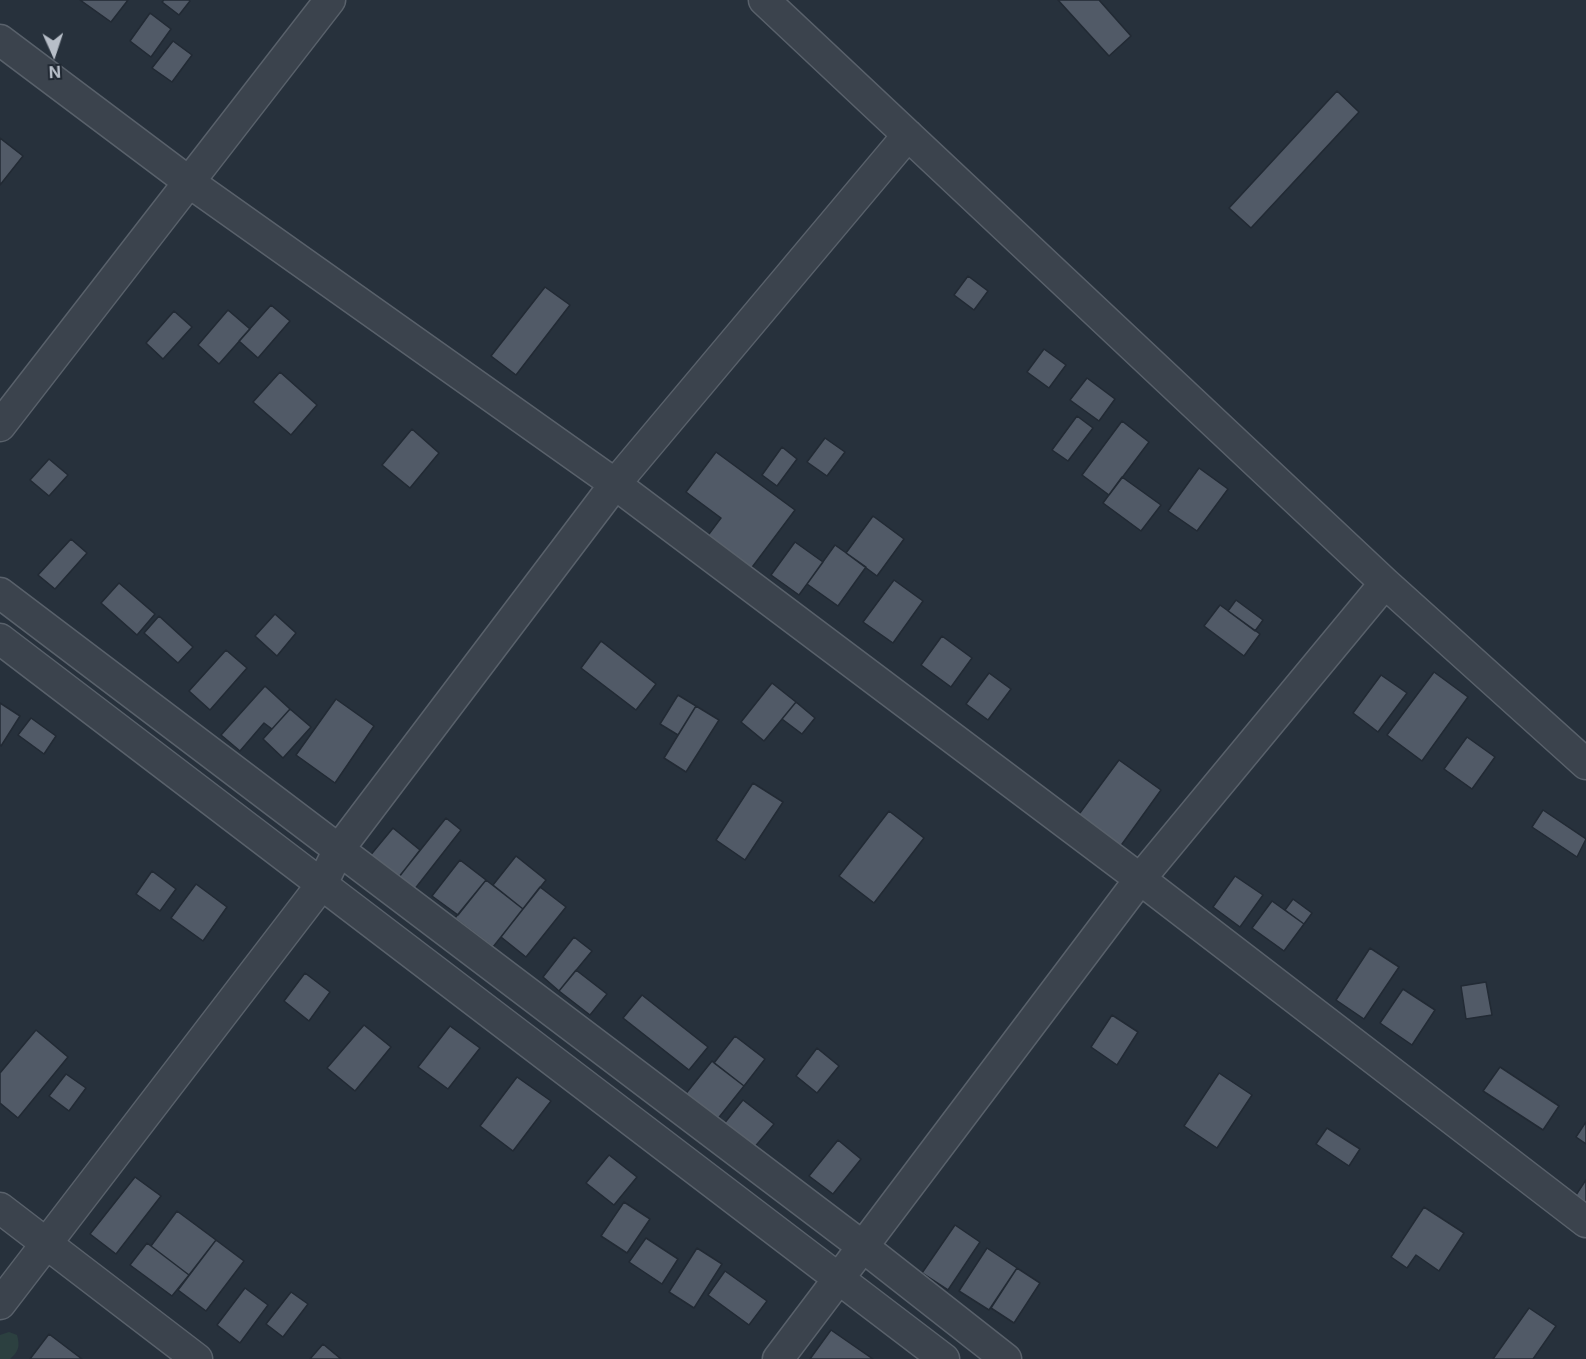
<!DOCTYPE html>
<style>
body{margin:0}
#map{position:relative;width:1586px;height:1359px;overflow:hidden;background:#27313c;font-family:Inter,sans-serif}
canvas{display:block}
.north{position:absolute;left:24px;top:24px;width:60px;height:60px;-webkit-text-stroke:4px #202832;paint-order:stroke;rotate:177deg;font-size:16px;font-weight:700;line-height:24px;text-align:center;color:#b7bec8}
.north::after{content:'';display:block;margin:auto;width:21px;height:27px;background:#b7bec8;clip-path:polygon(50% 0,100% 100%,50% 72%,0 100%)}
</style>
<div id="map">
<canvas width="1586" height="1359"></canvas>
<div class="north">N</div>
</div>
<script>
const context = document.querySelector('canvas').getContext('2d');
context.lineJoin = 'round';
function fillPath(path, color) { context.fillStyle = color; context.fill(path, 'evenodd'); }
function stroke(path, color, width, dash) { context.strokeStyle = color; context.lineWidth = width; context.lineCap = dash ? 'butt' : 'round'; context.setLineDash(dash || []); context.stroke(path); }
const green = new Path2D(`
 M 9,1332 L 17,1335 C 20,1346 19,1351 10,1359 L 0,1359 L 0,1335 Z`);
const building = new Path2D(`
 M 80,0 L 128,0 L 111,22 Z
 M 164,0 L 189,0 L 190,1 L 179,15 L 162,2 Z
 M 1058,0 L 1099,0 L 1131,36 L 1109,56 Z
 M 150,13 L 171,29 L 151,57 L 130,41 Z
 M 173,41 L 192,55 L 172,82 L 152,68 Z
 M 1337,91 L 1359,112 L 1251,228 L 1229,208 Z
 M 0,138 L 23,156 L 0,185 Z
 M 968,276 L 988,291 L 974,310 L 954,295 Z
 M 545,287 L 570,305 L 516,375 L 491,356 Z
 M 271,305 L 290,321 L 258,358 L 239,341 Z
 M 228,310 L 250,329 L 219,364 L 198,345 Z
 M 174,311 L 192,327 L 163,359 L 146,343 Z
 M 1044,349 L 1066,365 L 1049,388 L 1027,372 Z
 M 280,372 L 317,405 L 291,435 L 253,402 Z
 M 1087,378 L 1115,399 L 1099,421 L 1070,400 Z
 M 1077,416 L 1093,428 L 1068,461 L 1052,450 Z
 M 1122,421 L 1149,442 L 1109,495 L 1082,475 Z
 M 412,429 L 439,453 L 410,488 L 382,465 Z
 M 825,438 L 845,452 L 827,476 L 807,462 Z
 M 782,447 L 797,459 L 777,486 L 762,475 Z
 M 716,452 L 795,510 L 750,570 L 706,538 L 721,518 L 686,492 Z
 M 49,459 L 68,475 L 49,496 L 30,480 Z
 M 1199,468 L 1228,489 L 1197,531 L 1168,511 Z
 M 1122,477 L 1161,505 L 1141,531 L 1103,503 Z
 M 873,516 L 904,539 L 877,576 L 846,553 Z
 M 71,539 L 87,553 L 55,589 L 38,575 Z
 M 795,542 L 823,562 L 799,595 L 771,575 Z
 M 835,545 L 866,567 L 838,606 L 807,584 Z
 M 894,580 L 923,601 L 893,643 L 863,622 Z
 M 119,583 L 155,614 L 137,635 L 101,603 Z
 M 1236,600 L 1263,620 L 1255,631 L 1228,611 Z
 M 1220,605 L 1260,634 L 1244,656 L 1204,626 Z
 M 275,614 L 296,633 L 277,656 L 255,636 Z
 M 159,616 L 193,647 L 178,663 L 144,633 Z
 M 942,636 L 972,658 L 951,687 L 921,665 Z
 M 601,641 L 656,684 L 636,710 L 581,668 Z
 M 226,650 L 247,668 L 210,710 L 189,691 Z
 M 1434,672 L 1468,697 L 1422,761 L 1387,735 Z
 M 989,673 L 1011,689 L 988,720 L 966,704 Z
 M 1381,675 L 1407,693 L 1378,732 L 1353,713 Z
 M 772,683 L 796,702 L 764,741 L 741,722 Z
 M 265,686 L 290,709 L 272,729 L 264,723 L 240,751 L 221,735 Z
 M 678,695 L 696,706 L 678,735 L 660,724 Z
 M 336,699 L 374,726 L 335,783 L 296,755 Z
 M 796,702 L 815,718 L 802,734 L 782,719 Z
 M 0,703 L 20,716 L 1,746 L 0,745 Z
 M 696,706 L 719,720 L 686,772 L 664,758 Z
 M 290,709 L 311,727 L 283,758 L 263,739 Z
 M 31,718 L 56,736 L 44,754 L 18,735 Z
 M 1467,737 L 1495,757 L 1472,789 L 1444,769 Z
 M 1119,760 L 1161,790 L 1117,851 L 1074,821 Z
 M 753,783 L 783,802 L 745,860 L 716,840 Z
 M 1543,810 L 1586,839 L 1577,857 L 1532,827 Z
 M 889,811 L 924,838 L 874,903 L 839,876 Z
 M 446,818 L 461,830 L 414,890 L 398,878 Z
 M 393,828 L 420,850 L 392,886 L 364,863 Z
 M 516,856 L 546,880 L 523,909 L 493,885 Z
 M 460,860 L 486,880 L 458,915 L 432,896 Z
 M 152,871 L 176,889 L 160,911 L 136,894 Z
 M 1235,876 L 1263,895 L 1240,927 L 1213,907 Z
 M 486,880 L 523,909 L 493,947 L 455,918 Z
 M 196,884 L 227,907 L 203,941 L 171,918 Z
 M 540,887 L 566,907 L 526,957 L 501,937 Z
 M 1293,899 L 1312,913 L 1304,924 L 1285,910 Z
 M 1272,901 L 1304,924 L 1284,951 L 1252,928 Z
 M 574,937 L 592,951 L 559,991 L 543,977 Z
 M 1370,948 L 1399,967 L 1364,1019 L 1336,1000 Z
 M 576,970 L 607,994 L 590,1015 L 559,991 Z
 M 305,973 L 330,992 L 309,1021 L 284,1001 Z
 M 1486,982 L 1492,1015 L 1466,1019 L 1461,986 Z
 M 1403,989 L 1435,1010 L 1412,1045 L 1380,1023 Z
 M 642,995 L 708,1047 L 689,1070 L 623,1018 Z
 M 1112,1015 L 1138,1032 L 1117,1065 L 1091,1047 Z
 M 364,1025 L 391,1047 L 355,1091 L 327,1068 Z
 M 450,1026 L 480,1048 L 448,1089 L 418,1067 Z
 M 36,1030 L 68,1057 L 18,1118 L 0,1103 L 0,1073 Z
 M 735,1036 L 765,1059 L 744,1086 L 714,1063 Z
 M 817,1048 L 839,1066 L 817,1093 L 796,1076 Z
 M 712,1061 L 744,1086 L 716,1121 L 684,1096 Z
 M 1500,1067 L 1559,1106 L 1543,1130 L 1483,1091 Z
 M 1219,1073 L 1252,1095 L 1217,1148 L 1184,1126 Z
 M 66,1074 L 86,1088 L 69,1111 L 49,1096 Z
 M 517,1077 L 551,1101 L 513,1151 L 480,1126 Z
 M 743,1100 L 774,1124 L 753,1149 L 723,1125 Z
 M 1586,1122 L 1586,1144 L 1576,1137 Z
 M 1327,1128 L 1360,1149 L 1349,1166 L 1316,1144 Z
 M 838,1140 L 861,1159 L 833,1194 L 809,1176 Z
 M 609,1155 L 637,1177 L 614,1205 L 586,1183 Z
 M 135,1177 L 161,1196 L 116,1254 L 90,1234 Z
 M 1586,1180 L 1586,1206 L 1574,1198 Z
 M 624,1202 L 650,1219 L 627,1253 L 601,1236 Z
 M 1424,1207 L 1464,1233 L 1439,1271 L 1416,1255 L 1407,1268 L 1391,1257 Z
 M 177,1211 L 216,1240 L 189,1275 L 151,1246 Z
 M 955,1225 L 980,1242 L 948,1290 L 922,1273 Z
 M 646,1238 L 678,1259 L 662,1284 L 629,1262 Z
 M 216,1240 L 244,1261 L 206,1311 L 178,1290 Z
 M 147,1243 L 189,1275 L 172,1296 L 130,1265 Z
 M 697,1248 L 722,1264 L 694,1308 L 669,1292 Z
 M 987,1248 L 1017,1268 L 989,1310 L 959,1291 Z
 M 1017,1268 L 1040,1283 L 1014,1323 L 991,1308 Z
 M 725,1271 L 767,1301 L 749,1325 L 708,1295 Z
 M 245,1288 L 268,1305 L 240,1343 L 217,1325 Z
 M 291,1292 L 308,1304 L 283,1337 L 266,1324 Z
 M 1529,1308 L 1556,1326 L 1533,1359 L 1493,1359 Z
 M 831,1330 L 873,1359 L 810,1359 Z
 M 49,1334 L 82,1359 L 30,1359 Z
 M 323,1344 L 341,1359 L 310,1359 Z`);
const street = new Path2D(`
 M 764,0 L 1385,583 L 1586,764
 M 0,40 L 189,182 L 615,484 L 1140,879 L 1586,1222
 M 0,426 L 330,0
 M 0,593 L 862,1246 L 1006,1359
 M 0,639 L 944,1359
 M 0,1208 L 197,1359
 M 0,1304 L 322,884 L 339,849 L 615,484 L 908,135
 M 778,1359 L 1140,879 L 1385,583`);
fillPath(green, '#2c4040');
fillPath(building, '#515a67');
stroke(building, '#222a34', 1.5);
stroke(street, '#59616b', 33);
stroke(street, '#3b434d', 30);
</script>
